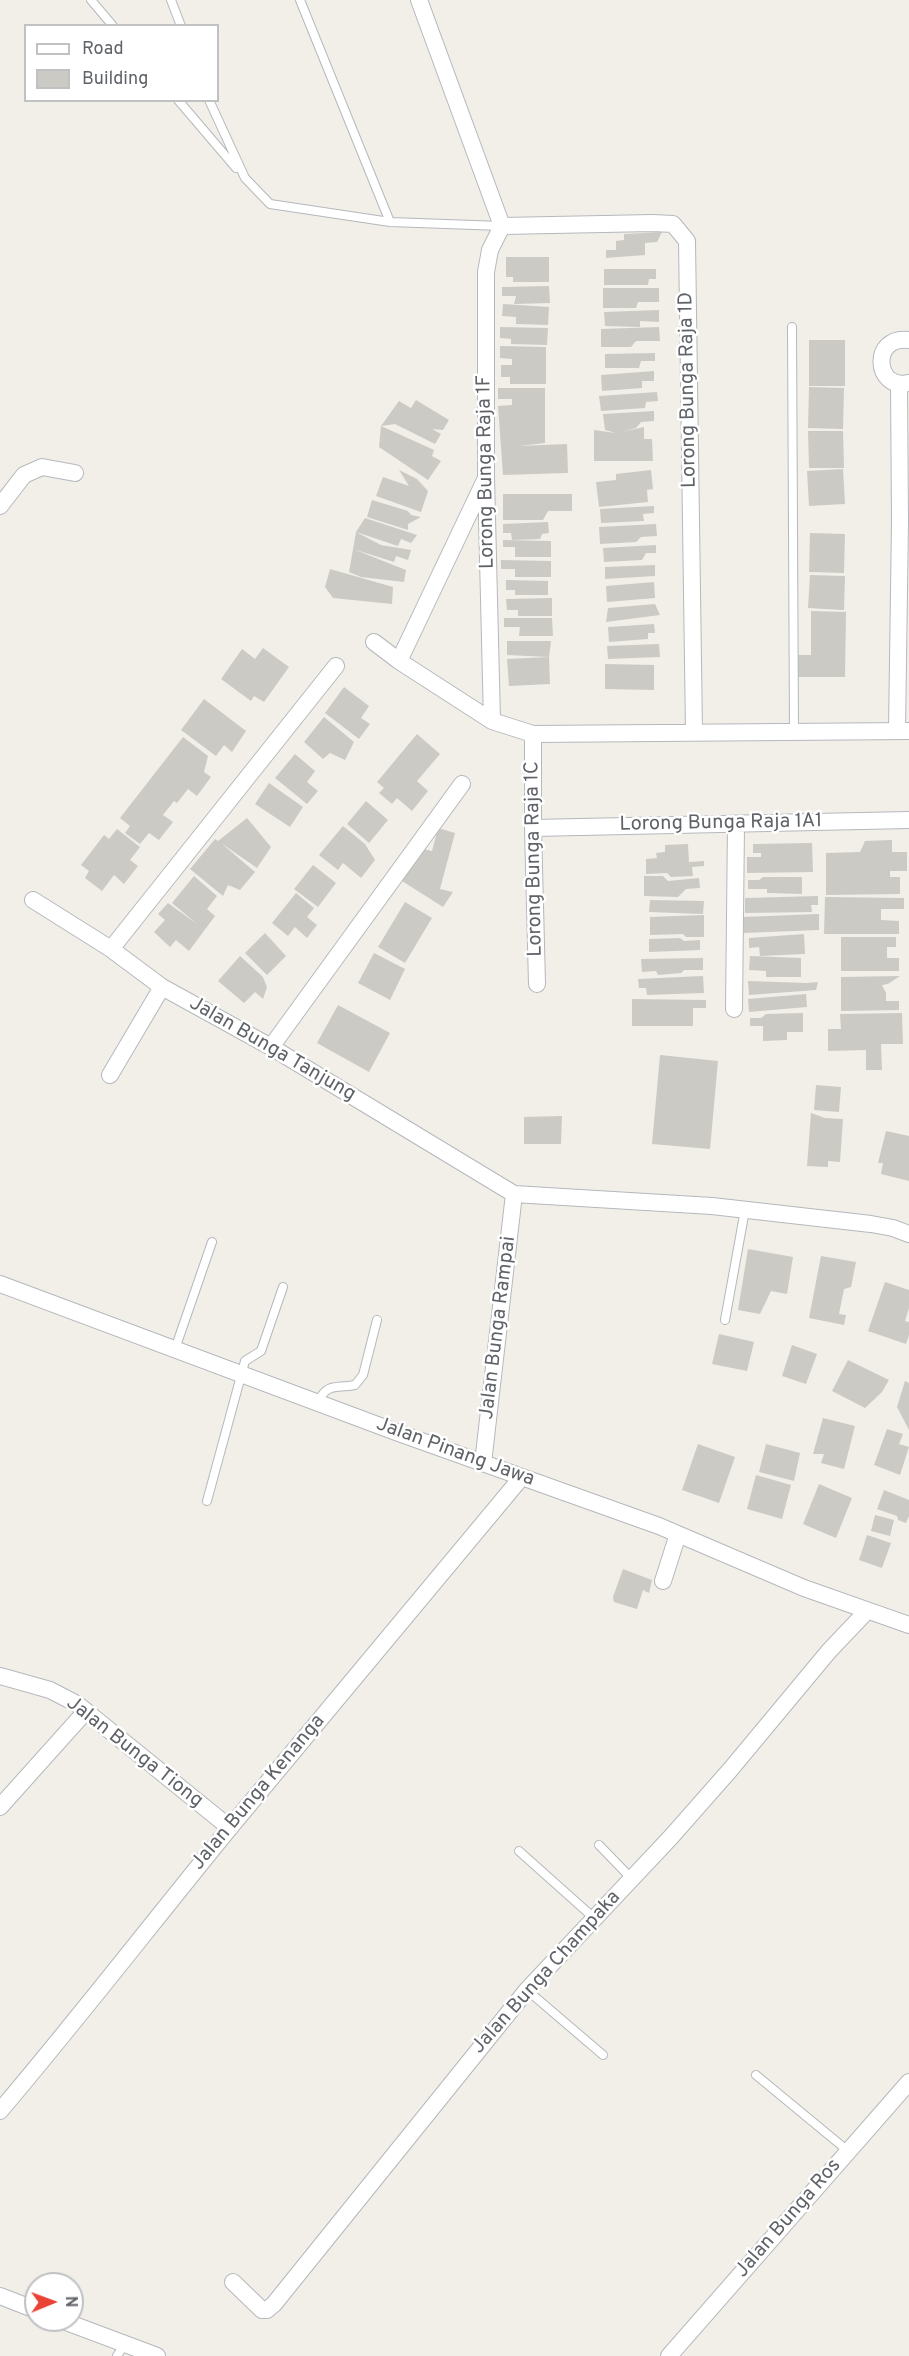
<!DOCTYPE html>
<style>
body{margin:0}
#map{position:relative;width:909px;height:2356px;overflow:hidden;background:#f1efe8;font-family:Overpass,sans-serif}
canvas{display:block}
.legend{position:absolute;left:24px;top:24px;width:195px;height:78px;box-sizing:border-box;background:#fff;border:2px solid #bfc1c3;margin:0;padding:8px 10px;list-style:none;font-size:18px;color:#5f6368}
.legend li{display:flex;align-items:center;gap:12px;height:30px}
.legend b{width:30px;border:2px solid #bfc1c3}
.north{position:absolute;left:24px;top:2272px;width:60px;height:60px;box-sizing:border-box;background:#fff;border:2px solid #bfc1c3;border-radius:50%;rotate:89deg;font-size:16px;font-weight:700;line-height:24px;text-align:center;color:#5f6368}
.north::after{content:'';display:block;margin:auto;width:21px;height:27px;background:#ea4335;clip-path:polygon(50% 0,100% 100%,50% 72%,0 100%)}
</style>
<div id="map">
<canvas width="909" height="2356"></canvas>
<ul class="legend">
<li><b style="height:8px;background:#fff"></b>Road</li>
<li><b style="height:16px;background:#cccac5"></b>Building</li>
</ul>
<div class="north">N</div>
</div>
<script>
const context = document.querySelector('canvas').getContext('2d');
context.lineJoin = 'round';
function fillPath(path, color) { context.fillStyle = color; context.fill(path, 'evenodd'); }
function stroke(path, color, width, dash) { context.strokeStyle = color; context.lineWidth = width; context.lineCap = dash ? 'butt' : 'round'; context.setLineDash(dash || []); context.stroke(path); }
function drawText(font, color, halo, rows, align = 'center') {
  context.font = font + ' Overpass,sans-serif'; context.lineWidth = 5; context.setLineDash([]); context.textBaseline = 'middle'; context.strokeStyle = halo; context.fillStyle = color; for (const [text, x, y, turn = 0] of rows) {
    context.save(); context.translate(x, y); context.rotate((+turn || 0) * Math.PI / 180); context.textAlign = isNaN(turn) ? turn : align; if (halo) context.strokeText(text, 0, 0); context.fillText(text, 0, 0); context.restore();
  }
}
const building = new Path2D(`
 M 662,232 L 657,242 L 645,243 L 645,255 L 606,258 L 606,250 L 616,250 L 616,241 L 624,240 L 624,234 Z
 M 506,257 L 549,257 L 549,282 L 513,282 L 513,277 L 506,277 Z
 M 604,269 L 656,269 L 656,279 L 649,279 L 648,285 L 604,285 Z
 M 549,286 L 550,303 L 514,304 L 516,296 L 502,296 L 502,287 Z
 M 603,288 L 659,288 L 659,302 L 638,302 L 636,308 L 603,308 Z
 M 503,304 L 549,307 L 548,325 L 516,324 L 516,317 L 502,316 Z
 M 659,310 L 659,322 L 640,321 L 640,327 L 605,326 L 604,312 Z
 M 500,327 L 548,328 L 547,345 L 511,344 L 511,339 L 500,338 Z
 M 659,327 L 660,341 L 636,341 L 631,347 L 601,347 L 601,329 Z
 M 809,340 L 845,340 L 845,386 L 809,386 Z
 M 500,346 L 546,347 L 546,384 L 510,384 L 510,377 L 501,377 L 501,365 L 512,365 L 512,359 L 500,358 Z
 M 655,353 L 655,361 L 641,361 L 639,368 L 605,368 L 605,354 Z
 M 654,371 L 654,381 L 642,381 L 642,388 L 602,391 L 601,375 Z
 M 809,387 L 844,388 L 843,429 L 808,428 Z
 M 498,388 L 545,388 L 545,443 L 519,446 L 567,444 L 568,473 L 503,475 L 498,406 L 512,405 L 512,399 L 498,399 Z
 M 657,392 L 658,401 L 646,402 L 645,408 L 601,411 L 599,396 Z
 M 416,400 L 449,420 L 443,430 L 432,429 L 441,434 L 435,444 L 395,424 L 381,426 L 434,450 L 432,456 L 441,461 L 428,480 L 379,447 L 381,426 L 399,401 L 411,408 Z
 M 654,411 L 654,421 L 641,422 L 636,428 L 622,432 L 644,427 L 644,439 L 652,439 L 653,461 L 594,461 L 594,430 L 616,433 L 605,430 L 603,414 Z
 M 808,431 L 843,431 L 844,468 L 809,468 Z
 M 843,469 L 845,504 L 809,506 L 807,471 Z
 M 399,470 L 417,479 L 428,491 L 421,512 L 376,496 L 383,477 L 409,486 Z
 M 651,470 L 653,489 L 647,490 L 648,502 L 599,507 L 596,482 L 616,480 L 616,474 Z
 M 503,494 L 572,494 L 572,511 L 548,511 L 543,520 L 503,520 Z
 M 372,500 L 408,511 L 411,515 L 421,517 L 408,524 L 408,530 L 367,517 Z
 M 654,506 L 654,513 L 643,514 L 644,521 L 601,523 L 600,509 Z
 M 365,518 L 417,535 L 411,543 L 401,539 L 398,546 L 356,532 Z
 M 548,522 L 549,533 L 542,534 L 540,539 L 512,540 L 511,533 L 503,533 L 503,524 Z
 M 656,524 L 657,536 L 641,537 L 636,542 L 600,544 L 599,527 Z
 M 356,532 L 381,545 L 411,550 L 408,560 L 396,556 L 394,562 L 353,549 L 406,570 L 404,582 L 361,577 L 349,572 Z
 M 810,533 L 845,534 L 844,573 L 809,572 Z
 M 503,540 L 551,541 L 551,557 L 515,557 L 515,547 L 503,547 Z
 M 656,545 L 656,553 L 646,553 L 642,560 L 604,562 L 603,548 Z
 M 501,560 L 551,561 L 551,577 L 515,577 L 515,569 L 501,569 Z
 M 655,565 L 655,576 L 605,579 L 605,567 Z
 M 330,569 L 393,587 L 392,604 L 333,598 L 325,587 Z
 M 810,575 L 845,576 L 844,610 L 808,608 Z
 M 506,580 L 548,581 L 548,595 L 515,595 L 515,590 L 506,590 Z
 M 654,582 L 655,598 L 607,602 L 606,586 Z
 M 552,598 L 552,616 L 518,616 L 518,610 L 507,610 L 506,599 Z
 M 655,604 L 660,615 L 606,622 L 608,608 Z
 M 811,611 L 846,612 L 845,677 L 797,677 L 797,655 L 811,655 Z
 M 504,618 L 552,618 L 553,636 L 519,636 L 520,627 L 504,627 Z
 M 654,624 L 655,633 L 648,633 L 648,639 L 609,642 L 608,627 Z
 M 507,641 L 551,641 L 549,657 L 550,684 L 509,686 L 507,659 L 549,657 L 507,655 Z
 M 659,644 L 660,657 L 608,659 L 607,646 Z
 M 263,648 L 289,667 L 264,702 L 254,696 L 251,701 L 221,679 L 242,649 L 255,659 Z
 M 605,664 L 654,665 L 654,690 L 605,689 Z
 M 344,687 L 369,706 L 361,718 L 370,724 L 359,739 L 325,713 Z
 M 204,699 L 246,731 L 232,752 L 224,745 L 216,756 L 181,730 Z
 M 324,717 L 354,742 L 345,760 L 330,753 L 323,759 L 304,742 Z
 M 417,734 L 440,754 L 417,781 L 428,791 L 412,811 L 397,798 L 392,804 L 379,793 L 384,788 L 377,782 Z
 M 183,737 L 208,756 L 204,772 L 211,777 L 197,796 L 188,789 L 177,803 L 174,801 L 163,815 L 173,822 L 159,840 L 149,833 L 140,844 L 125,833 L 130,826 L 120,818 Z
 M 295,754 L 315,771 L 307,782 L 318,791 L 307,804 L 275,778 Z
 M 269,783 L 303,807 L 290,827 L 255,804 Z
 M 366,801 L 388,820 L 369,843 L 347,824 Z
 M 247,818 L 271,847 L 257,868 L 221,843 L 255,872 L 240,890 L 228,885 L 223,896 L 190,869 L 215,839 L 218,841 Z
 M 343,826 L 365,844 L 375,860 L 361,878 L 343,863 L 338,870 L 319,855 Z
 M 438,828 L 455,833 L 440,889 L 453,892 L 443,907 L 402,881 L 423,849 L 432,851 Z
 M 117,829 L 140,847 L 130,860 L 138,866 L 124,884 L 114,875 L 102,891 L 85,878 L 89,871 L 81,865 L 104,835 L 109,839 Z
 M 892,840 L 892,852 L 907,852 L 907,871 L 890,871 L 890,877 L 900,877 L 900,894 L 826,895 L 826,853 L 860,852 L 865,841 Z
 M 812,843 L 813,872 L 747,873 L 747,857 L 761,857 L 761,853 L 753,853 L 753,844 Z
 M 688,844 L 689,862 L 704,861 L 704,866 L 692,867 L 693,876 L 671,877 L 667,873 L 646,874 L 646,859 L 657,858 L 656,853 L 665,852 L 665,845 Z
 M 313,865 L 336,883 L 318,907 L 294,889 Z
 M 194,876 L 217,896 L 207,909 L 215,916 L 189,951 L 176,940 L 170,947 L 154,932 L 165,920 L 158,914 L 168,903 L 197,924 L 172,903 Z
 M 644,876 L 663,876 L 668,881 L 699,878 L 700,888 L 686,889 L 678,897 L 644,896 Z
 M 763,877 L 802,877 L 802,894 L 767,893 L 767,889 L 748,889 L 748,880 L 759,880 Z
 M 296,893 L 314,908 L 307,917 L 317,925 L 307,938 L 295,927 L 288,936 L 272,923 Z
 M 818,896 L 818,905 L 811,905 L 812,912 L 745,913 L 745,898 Z
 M 825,897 L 904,898 L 904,909 L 881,909 L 881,920 L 899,921 L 899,934 L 824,934 Z
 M 650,900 L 704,901 L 703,914 L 649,912 Z
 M 405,902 L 432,918 L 405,963 L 378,947 Z
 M 819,914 L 819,930 L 744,933 L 743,917 Z
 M 704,915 L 704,937 L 686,937 L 683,934 L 650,935 L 650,917 Z
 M 265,933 L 286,956 L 267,975 L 245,953 Z
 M 804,934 L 805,954 L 760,956 L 759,947 L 749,948 L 749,938 Z
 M 841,937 L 896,937 L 896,947 L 887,947 L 887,958 L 899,958 L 899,971 L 841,971 Z
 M 680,938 L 684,941 L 700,940 L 700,950 L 649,952 L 649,939 Z
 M 374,953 L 405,969 L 390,1000 L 358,983 Z
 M 240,956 L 263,977 L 267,987 L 263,999 L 255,992 L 244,1003 L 218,981 Z
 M 750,956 L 801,958 L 801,977 L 766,977 L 766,971 L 749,970 Z
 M 703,958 L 703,970 L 684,970 L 681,973 L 658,975 L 656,971 L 642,972 L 641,959 Z
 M 703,976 L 704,993 L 647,995 L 646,988 L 639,988 L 638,979 Z
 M 900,976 L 888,984 L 882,985 L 886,993 L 886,1001 L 899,1001 L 899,1010 L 841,1011 L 841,977 Z
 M 748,981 L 806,983 L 818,982 L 816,990 L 749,995 Z
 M 806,994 L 807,1007 L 749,1012 L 748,999 Z
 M 632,999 L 706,1000 L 706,1008 L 693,1008 L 693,1026 L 632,1026 Z
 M 338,1005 L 390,1033 L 369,1072 L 317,1043 Z
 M 803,1013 L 803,1032 L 787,1032 L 787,1040 L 763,1041 L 763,1026 L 750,1026 L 750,1018 L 761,1018 L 766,1014 Z
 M 902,1013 L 903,1044 L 881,1044 L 882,1070 L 866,1070 L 866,1050 L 828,1051 L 828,1029 L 841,1029 L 840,1014 Z
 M 660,1055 L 718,1061 L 710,1149 L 652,1144 Z
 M 816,1085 L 841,1087 L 839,1112 L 814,1110 Z
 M 811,1113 L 825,1118 L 843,1119 L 840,1162 L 828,1161 L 828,1167 L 807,1166 Z
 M 562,1116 L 561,1144 L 524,1144 L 524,1117 Z
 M 886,1131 L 909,1136 L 909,1181 L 881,1174 L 883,1163 L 878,1163 Z
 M 748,1249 L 793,1257 L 787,1294 L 771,1291 L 760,1314 L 738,1310 Z
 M 821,1256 L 856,1262 L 851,1287 L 844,1289 L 839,1314 L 846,1315 L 844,1325 L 809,1318 Z
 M 885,1282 L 909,1290 L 909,1308 L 905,1321 L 909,1322 L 909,1335 L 906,1344 L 868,1331 Z
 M 719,1334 L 754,1342 L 747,1371 L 712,1364 Z
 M 792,1345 L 817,1354 L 806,1384 L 782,1376 Z
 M 848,1360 L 889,1380 L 882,1392 L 865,1408 L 832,1391 Z
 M 905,1381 L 909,1383 L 909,1430 L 897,1407 Z
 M 823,1418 L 855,1426 L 844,1469 L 821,1463 L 824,1454 L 813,1454 Z
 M 887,1429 L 903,1434 L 899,1444 L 909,1447 L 900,1475 L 874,1465 Z
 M 698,1444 L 735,1457 L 719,1503 L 682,1490 Z
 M 766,1444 L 800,1453 L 794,1481 L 759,1472 Z
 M 756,1475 L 791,1485 L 782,1519 L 747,1509 Z
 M 819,1484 L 852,1498 L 836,1538 L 803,1524 Z
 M 884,1490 L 909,1500 L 909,1516 L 906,1523 L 898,1520 L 897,1516 L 877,1509 Z
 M 875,1515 L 894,1520 L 890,1536 L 871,1531 Z
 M 867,1535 L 891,1543 L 882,1568 L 859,1560 Z
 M 623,1569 L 652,1580 L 649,1593 L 643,1590 L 637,1609 L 614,1602 L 613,1597 Z`);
const lane = new Path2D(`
 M 91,0 L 113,26
 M 171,0 L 181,26
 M 300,0 L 390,222
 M 178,100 L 236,168
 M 209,100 L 245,178 L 270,204 L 390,222 L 501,226
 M 792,327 L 794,732
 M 725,1320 L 745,1210
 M 175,1349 L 212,1242
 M 318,1401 C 329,1382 336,1389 355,1385 L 363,1375 L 377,1320
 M 207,1501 L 245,1361 L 261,1351 L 283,1287
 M 599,1845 L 631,1878
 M 519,1851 L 594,1918
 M 527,1990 L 603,2055
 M 756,2075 L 848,2151
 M 117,2356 L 124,2345`);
const street = new Path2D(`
 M 419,0 L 502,226
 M 502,226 L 653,223 L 673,224 L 687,241 L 694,732
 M 908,383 C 875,391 870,335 909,340
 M 0,506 L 24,475 L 42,467 L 75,473
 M 374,642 L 399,661 L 492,721 L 533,734 L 909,731
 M 399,661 L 485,480
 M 492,721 L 486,477 L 486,272 L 490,250 L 502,226
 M 897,731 L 900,521 L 899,384
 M 533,734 L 533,828 L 537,984
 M 533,828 L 909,820
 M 33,900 L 111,949 L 162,987 L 271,1047 L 514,1194 L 712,1206 L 871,1224 L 893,1228 L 909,1234
 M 111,949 L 336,666
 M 734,1009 L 736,824
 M 271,1047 L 462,784
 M 110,1075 L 162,987
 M 0,1284 L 396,1432 L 659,1526 L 804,1588 L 909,1625
 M 483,1463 L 514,1194
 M 663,1581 L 678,1534
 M 0,1676 L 50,1690 L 77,1704 L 230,1828
 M 0,1807 L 86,1711
 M 0,2111 C 78,2019 152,1923 228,1830 C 325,1712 424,1596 521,1478
 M 233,2282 L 262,2310 L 267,2310 L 274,2304 L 527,1990 L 671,1837 L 730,1770 L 829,1651 L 867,1611
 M 0,2296 L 36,2310
 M 61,2320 L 157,2356
 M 669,2356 L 909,2082`);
const streetNames = [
 ["Lorong Bunga Raja 1D",689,390,-91],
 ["Lorong Bunga Raja 1F",487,472,-91],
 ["Lorong Bunga Raja 1A1",721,824,-1],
 ["Lorong Bunga Raja 1C",535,859,-91],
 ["Jalan Bunga Tanjung",272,1050,30],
 ["Jalan Bunga Rampai",499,1328,-83],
 ["Jalan Pinang Jawa",455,1453,20],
 ["Jalan Bunga Tiong",134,1753,38],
 ["Jalan Bunga Kenanga",259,1793,-50],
 ["Jalan Bunga Champaka",547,1973,-48],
 ["Jalan Bunga Ros",789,2219,-49]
];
fillPath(building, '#cccac5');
stroke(lane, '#b5b8bc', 10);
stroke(street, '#b5b8bc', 18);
stroke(lane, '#fff', 8);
stroke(street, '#fff', 16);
drawText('20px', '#5f6368', '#fff', streetNames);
</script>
